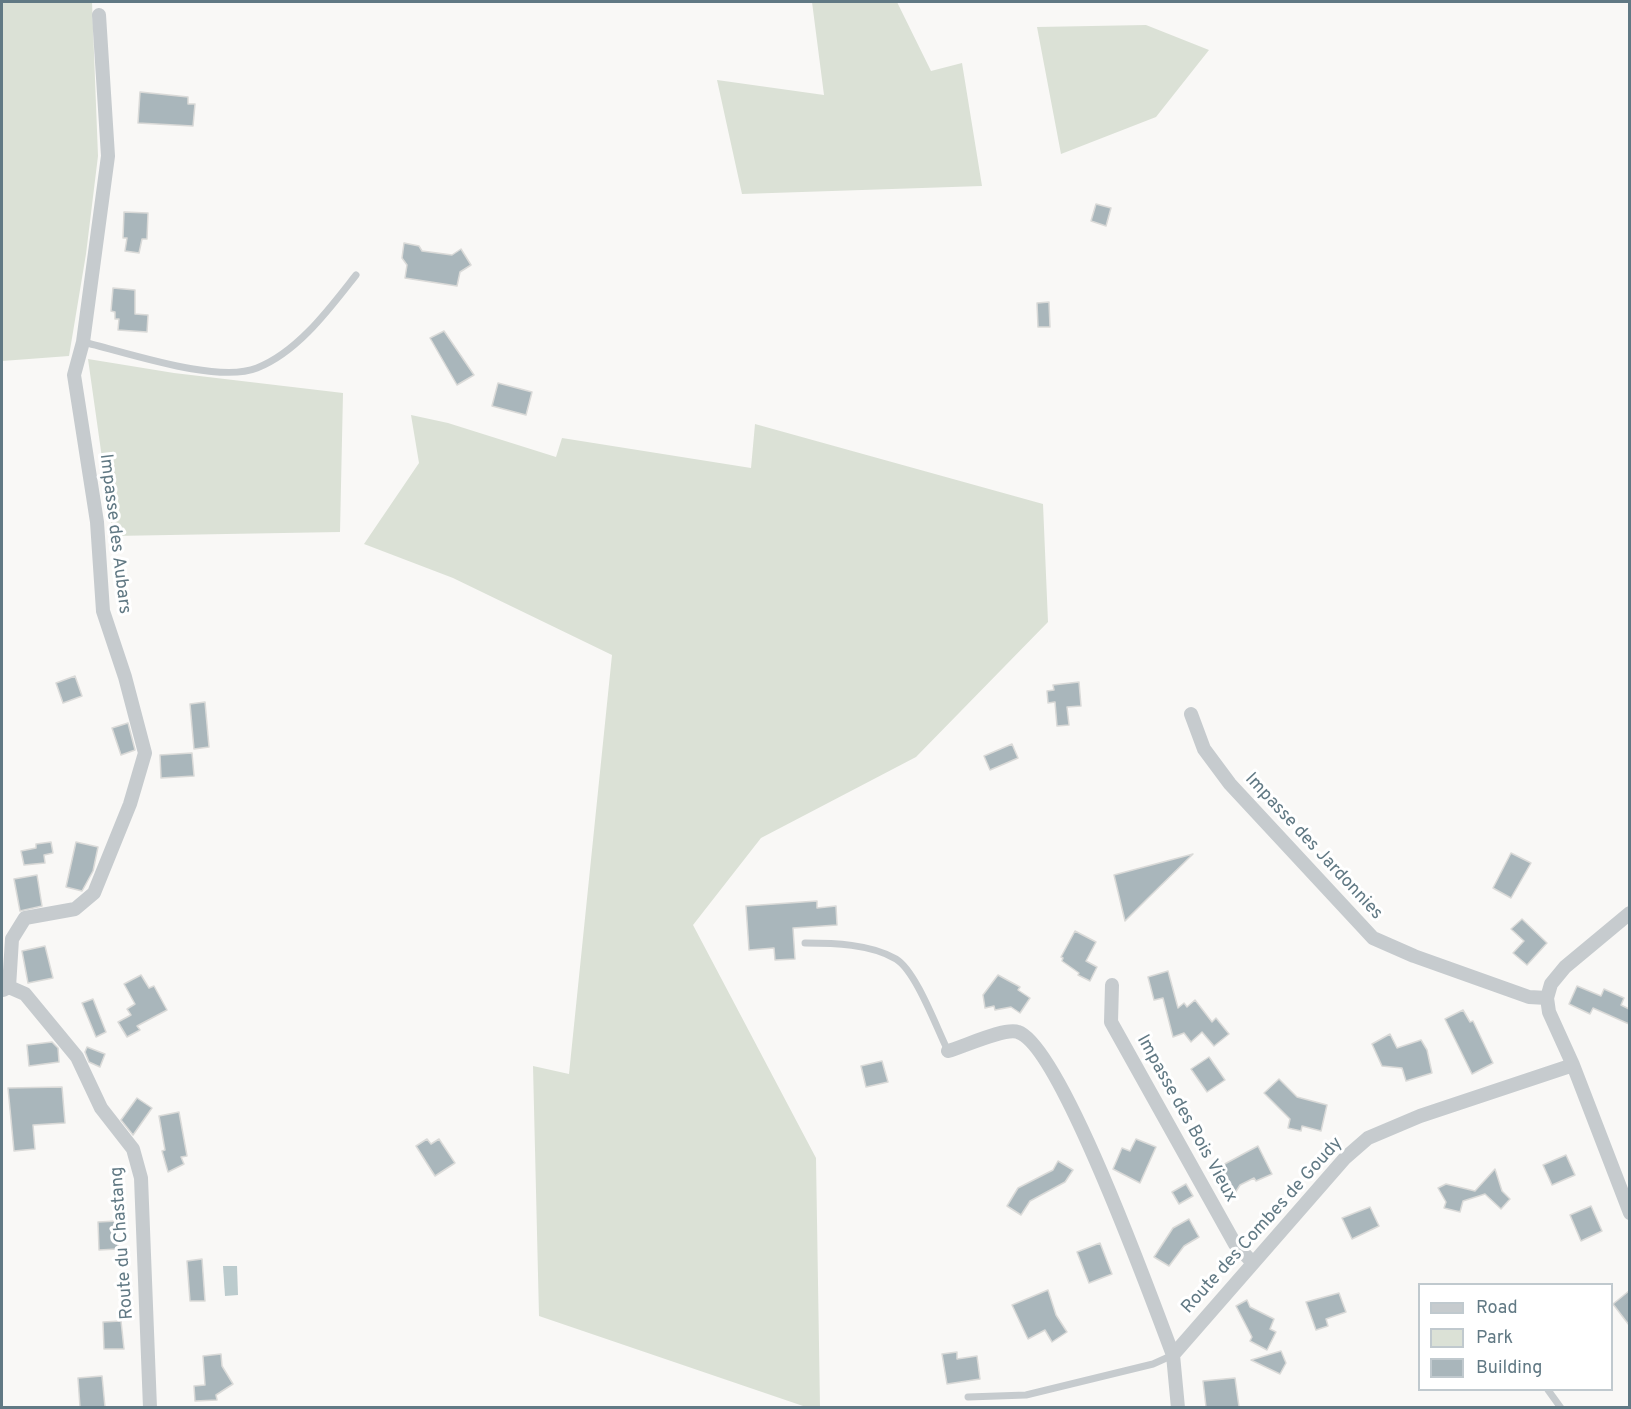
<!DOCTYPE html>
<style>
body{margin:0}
#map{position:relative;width:1631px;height:1409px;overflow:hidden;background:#f9f8f6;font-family:Overpass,sans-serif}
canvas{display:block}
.frame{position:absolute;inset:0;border:3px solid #617984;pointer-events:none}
.legend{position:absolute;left:1418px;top:1283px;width:195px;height:108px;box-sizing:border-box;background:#fff;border:2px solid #c0c9ce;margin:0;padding:8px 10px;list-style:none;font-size:18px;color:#617984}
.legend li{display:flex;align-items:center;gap:12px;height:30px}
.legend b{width:30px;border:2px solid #c0c9ce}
</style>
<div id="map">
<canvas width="1631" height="1409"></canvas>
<div class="frame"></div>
<ul class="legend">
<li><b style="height:8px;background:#c6cbce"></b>Road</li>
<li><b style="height:16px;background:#dbe1d6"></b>Park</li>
<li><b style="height:16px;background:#a9b6bb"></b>Building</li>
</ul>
</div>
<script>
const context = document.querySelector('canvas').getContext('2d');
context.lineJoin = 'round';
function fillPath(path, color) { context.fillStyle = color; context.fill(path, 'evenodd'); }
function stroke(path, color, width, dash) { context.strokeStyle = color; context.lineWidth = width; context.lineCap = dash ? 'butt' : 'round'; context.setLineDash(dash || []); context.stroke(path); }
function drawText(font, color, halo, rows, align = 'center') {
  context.font = font + ' Overpass,sans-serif'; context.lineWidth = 6; context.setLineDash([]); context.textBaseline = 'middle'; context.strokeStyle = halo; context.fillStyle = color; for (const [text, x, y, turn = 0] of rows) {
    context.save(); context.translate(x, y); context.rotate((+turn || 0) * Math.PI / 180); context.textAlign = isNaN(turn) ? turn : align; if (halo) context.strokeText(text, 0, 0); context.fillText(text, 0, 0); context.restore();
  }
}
const green = new Path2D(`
 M 2,2 L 92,2 L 98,156 L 86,254 L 69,356 L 2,361 Z
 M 812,2 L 897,2 L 931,71 L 962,63 L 982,186 L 742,194 L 717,80 L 824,95 Z
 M 1146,25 L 1209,50 L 1156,117 L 1061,154 L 1037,27 Z
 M 88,359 L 174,373 L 343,393 L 340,532 L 113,536 Z
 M 411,415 L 448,423 L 556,457 L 562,438 L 751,468 L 755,424 L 1043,504 L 1048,622 L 916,757 L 761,838 L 693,925 L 816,1158 L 820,1407 L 806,1407 L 539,1316 L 533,1066 L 569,1074 L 612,655 L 453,578 L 364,544 L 419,463 Z`);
const water = new Path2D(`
 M 223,1266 L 237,1266 L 238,1295 L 225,1296 Z`);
const building = new Path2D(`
 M 140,92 L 188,97 L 188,104 L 195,104 L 193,126 L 138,123 Z
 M 1096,204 L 1111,208 L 1106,226 L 1091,221 Z
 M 124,212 L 148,213 L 147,239 L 142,239 L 139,253 L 125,251 L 127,238 L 123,238 Z
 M 404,243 L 419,246 L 422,251 L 452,255 L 461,249 L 471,265 L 460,272 L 457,286 L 405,278 L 407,265 L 402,258 Z
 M 113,288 L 135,290 L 135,314 L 148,315 L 147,332 L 118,330 L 119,319 L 115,319 L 115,312 L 111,311 Z
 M 1049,302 L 1050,327 L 1038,327 L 1037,303 Z
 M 444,331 L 474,375 L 457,385 L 430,338 Z
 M 498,383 L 532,392 L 526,415 L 492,406 Z
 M 75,676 L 82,696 L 63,703 L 56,683 Z
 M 1079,682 L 1081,706 L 1067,707 L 1069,725 L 1057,726 L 1055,702 L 1048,703 L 1047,691 L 1054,690 L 1053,685 Z
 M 205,702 L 209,747 L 194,749 L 190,704 Z
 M 128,723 L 135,750 L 121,755 L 112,728 Z
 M 1012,744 L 1018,758 L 990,770 L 984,756 Z
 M 192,753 L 194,776 L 161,778 L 160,755 Z
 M 51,842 L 53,853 L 44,855 L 45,863 L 24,865 L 21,851 L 36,848 L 36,844 Z
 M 76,842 L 98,847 L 93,871 L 82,891 L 66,887 Z
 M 1511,853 L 1531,863 L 1511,898 L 1493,888 Z
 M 1193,854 L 1147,899 L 1125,921 L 1114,875 Z
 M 37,875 L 42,906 L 20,911 L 14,879 Z
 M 817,901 L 817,908 L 836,906 L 837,925 L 793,928 L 795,959 L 775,960 L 774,948 L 749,950 L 746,906 Z
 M 1522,919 L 1547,943 L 1527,965 L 1513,953 L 1524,941 L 1511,929 Z
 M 1075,931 L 1096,942 L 1086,961 L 1097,967 L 1090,981 L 1078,975 L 1079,973 L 1062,961 L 1063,958 L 1061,957 Z
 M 45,946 L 53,978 L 28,983 L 22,951 Z
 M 1168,971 L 1178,1008 L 1184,1003 L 1187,1007 L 1195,1000 L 1212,1022 L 1216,1018 L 1229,1034 L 1214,1046 L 1202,1032 L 1191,1042 L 1184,1033 L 1173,1037 L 1163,998 L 1154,1000 L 1148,977 Z
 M 141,975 L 149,988 L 154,986 L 167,1010 L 137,1026 L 140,1030 L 127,1037 L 118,1022 L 131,1015 L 127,1009 L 135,1004 L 124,984 Z
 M 998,975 L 1020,987 L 1018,990 L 1030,998 L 1020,1013 L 1011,1007 L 995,1010 L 994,1006 L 985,1008 L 983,995 Z
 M 1577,986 L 1601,996 L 1604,989 L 1624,998 L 1621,1005 L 1629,1009 L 1629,1024 L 1593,1008 L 1590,1014 L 1569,1004 Z
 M 93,999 L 106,1032 L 96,1037 L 82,1003 Z
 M 1463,1010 L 1470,1022 L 1473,1021 L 1493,1063 L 1472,1074 L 1445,1019 Z
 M 1390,1034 L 1397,1048 L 1421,1040 L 1427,1050 L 1432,1073 L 1406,1081 L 1402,1068 L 1382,1066 L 1372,1044 Z
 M 52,1042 L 58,1048 L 59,1062 L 29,1066 L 27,1045 Z
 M 87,1047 L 105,1054 L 100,1067 L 89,1062 L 85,1052 Z
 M 1209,1057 L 1225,1080 L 1207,1092 L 1191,1069 Z
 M 882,1061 L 888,1082 L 866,1087 L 861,1066 Z
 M 1279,1079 L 1297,1097 L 1327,1105 L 1321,1131 L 1302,1126 L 1301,1131 L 1288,1128 L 1290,1119 L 1264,1093 Z
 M 62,1087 L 65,1123 L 33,1125 L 35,1149 L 14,1151 L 8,1088 Z
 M 137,1098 L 152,1108 L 133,1135 L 121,1120 Z
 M 179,1112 L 187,1156 L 181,1157 L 184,1164 L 168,1172 L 162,1151 L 165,1150 L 159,1116 Z
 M 427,1139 L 431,1144 L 439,1139 L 455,1163 L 435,1176 L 416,1146 Z
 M 1136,1139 L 1156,1147 L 1140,1183 L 1113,1169 L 1122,1148 L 1130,1151 Z
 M 1258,1146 L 1272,1174 L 1256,1181 L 1254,1178 L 1240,1185 L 1235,1193 L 1221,1166 Z
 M 1566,1155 L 1575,1175 L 1552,1185 L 1543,1165 Z
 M 1058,1161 L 1073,1170 L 1065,1182 L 1030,1201 L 1021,1215 L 1007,1206 L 1018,1188 L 1053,1170 Z
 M 1495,1169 L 1502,1191 L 1510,1199 L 1501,1209 L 1485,1194 L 1463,1201 L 1460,1212 L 1444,1208 L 1446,1202 L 1438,1188 L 1446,1184 L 1475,1191 Z
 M 1186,1184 L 1193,1196 L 1179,1204 L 1172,1192 Z
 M 1591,1206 L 1602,1231 L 1581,1241 L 1570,1215 Z
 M 1370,1207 L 1379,1226 L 1352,1239 L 1342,1218 Z
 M 1189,1219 L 1199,1237 L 1184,1246 L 1169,1266 L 1154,1257 L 1173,1228 Z
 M 117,1221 L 118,1249 L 99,1250 L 98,1222 Z
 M 1100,1243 L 1112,1274 L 1089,1283 L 1077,1252 Z
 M 202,1259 L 205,1301 L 190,1301 L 187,1261 Z
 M 1048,1290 L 1056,1315 L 1067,1332 L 1052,1342 L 1045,1330 L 1028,1339 L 1012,1305 Z
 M 1629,1291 L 1629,1325 L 1613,1304 Z
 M 1339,1293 L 1346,1312 L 1326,1319 L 1328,1326 L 1316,1330 L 1306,1302 Z
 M 1247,1300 L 1250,1307 L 1274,1319 L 1270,1329 L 1276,1332 L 1267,1350 L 1250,1341 L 1252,1337 L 1236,1306 Z
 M 121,1321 L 124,1349 L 104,1349 L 103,1322 Z
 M 1281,1351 L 1286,1363 L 1280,1374 L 1251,1360 Z
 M 957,1352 L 957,1359 L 977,1356 L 980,1379 L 947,1384 L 942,1354 Z
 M 221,1354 L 222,1366 L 233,1384 L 216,1395 L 217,1400 L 195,1401 L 194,1386 L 205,1385 L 203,1356 Z
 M 102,1376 L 105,1407 L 80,1407 L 78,1378 Z
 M 1235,1378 L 1239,1407 L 1206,1407 L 1203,1381 Z`);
const service = new Path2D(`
 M 83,342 C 126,352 217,384 257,368 C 298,352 330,308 356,275
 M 805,943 C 833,943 871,944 896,959 C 916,971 937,1029 948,1051
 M 1548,1390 L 1561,1408
 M 968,1397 L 1026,1395 L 1153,1364 L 1173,1355`);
const minor = new Path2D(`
 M 1191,714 L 1204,749 L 1230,784 L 1373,938 L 1414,956 L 1529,997 L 1547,998
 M 1630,913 L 1565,967 L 1551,984 L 1547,998 L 1549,1012 L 1573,1065 L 1630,1213
 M 1112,985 L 1111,1022 L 1235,1244 L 1253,1263
 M 9,987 L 12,939 L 25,918 L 75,909 L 94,893 L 130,804 L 145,753 L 125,677 L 103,611 L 97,522 L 74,375 L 83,342 L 108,156 L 99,15
 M 3,990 L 9,987 L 25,994 L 77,1057 L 101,1108 L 133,1149 L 141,1178 L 150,1408
 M 948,1051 C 963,1047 1005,1027 1018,1032 C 1061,1046 1153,1303 1173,1355
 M 1178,1408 L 1173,1355 L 1345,1158 L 1368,1138 L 1420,1116 L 1573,1065`);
const streetNames = [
 ["Impasse des Aubars",114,534,83],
 ["Impasse des Jardonnies",1313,847,47],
 ["Impasse des Bois Vieux",1186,1119,61],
 ["Route des Combes de Goudy",1263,1226,-48],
 ["Route du Chastang",123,1243,-94]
];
fillPath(green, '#dbe1d6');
fillPath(water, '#bbcbcd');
fillPath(building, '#a9b6bb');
stroke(building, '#dadad8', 1.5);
stroke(service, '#c6cbce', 7);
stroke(minor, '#c6cbce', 14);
drawText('18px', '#617984', '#fff', streetNames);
</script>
